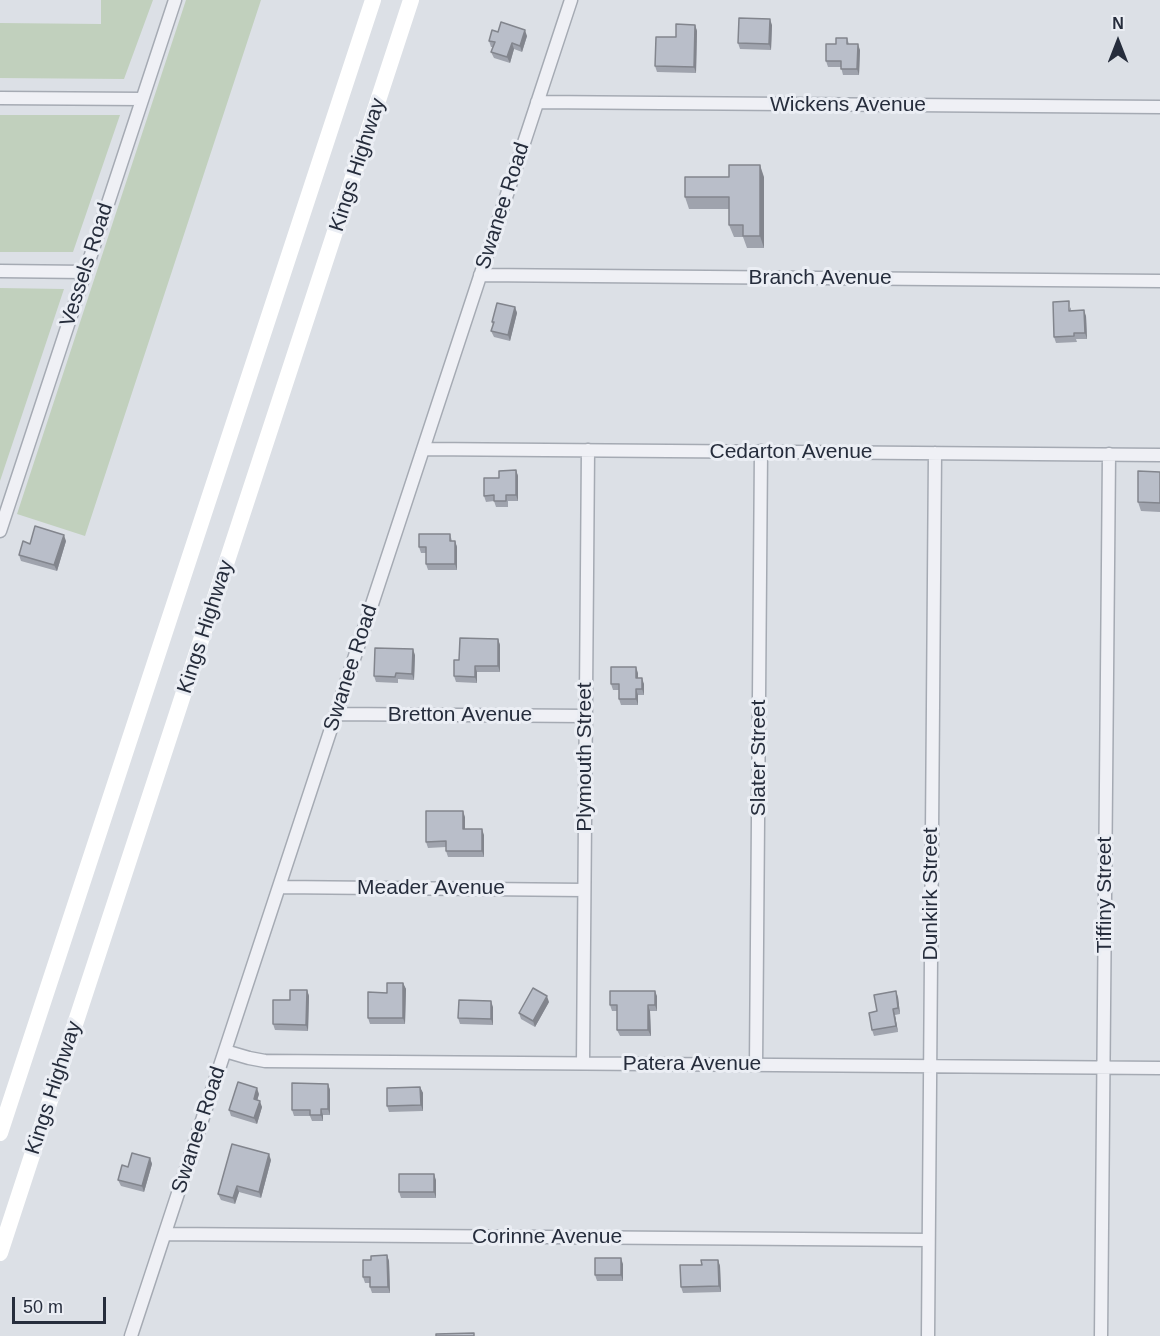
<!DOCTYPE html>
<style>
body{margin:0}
#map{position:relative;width:1160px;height:1336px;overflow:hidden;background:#dce0e6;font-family:Helvetica,sans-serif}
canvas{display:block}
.north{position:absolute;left:1088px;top:12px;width:60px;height:60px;-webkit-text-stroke:4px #ebeef4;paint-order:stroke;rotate:0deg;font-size:16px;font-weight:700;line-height:24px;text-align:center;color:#262d3c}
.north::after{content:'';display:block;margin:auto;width:21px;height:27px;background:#262d3c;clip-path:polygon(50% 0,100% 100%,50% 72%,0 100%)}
.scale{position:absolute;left:12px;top:1297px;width:94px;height:27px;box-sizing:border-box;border:3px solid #262d3c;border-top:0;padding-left:8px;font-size:18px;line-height:21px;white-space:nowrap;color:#262d3c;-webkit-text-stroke:4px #ebeef4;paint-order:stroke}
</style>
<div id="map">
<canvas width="1160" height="1336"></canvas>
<div class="north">N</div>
<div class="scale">50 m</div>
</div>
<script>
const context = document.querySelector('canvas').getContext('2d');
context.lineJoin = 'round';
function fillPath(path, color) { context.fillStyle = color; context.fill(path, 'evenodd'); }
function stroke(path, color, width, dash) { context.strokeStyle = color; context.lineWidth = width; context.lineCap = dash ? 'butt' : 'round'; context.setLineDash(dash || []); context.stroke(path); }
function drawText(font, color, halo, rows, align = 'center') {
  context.font = font + ' Helvetica,sans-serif'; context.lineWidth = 6; context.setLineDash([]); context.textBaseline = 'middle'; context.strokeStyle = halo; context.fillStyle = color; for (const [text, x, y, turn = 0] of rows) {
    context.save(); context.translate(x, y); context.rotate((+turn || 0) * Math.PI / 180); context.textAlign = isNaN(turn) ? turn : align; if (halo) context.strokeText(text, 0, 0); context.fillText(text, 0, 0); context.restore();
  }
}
const green = new Path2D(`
 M 101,0 L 153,0 L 124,79 L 0,78 L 0,23 L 101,24 Z
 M 186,0 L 261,0 L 85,536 L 17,514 Z
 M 0,115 L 120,115 L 73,252 L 0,252 Z
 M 0,288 L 64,289 L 0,481 Z`);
const street = new Path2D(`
 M 0,98 L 142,99
 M 537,102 L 1160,107
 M 0,271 L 85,272
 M 480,275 L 1160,281
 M 423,449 L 1160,455
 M 0,531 L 175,0
 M 336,714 L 585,716
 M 279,887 L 584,890
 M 225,1051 L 249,1058 L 265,1061 L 1160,1068
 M 583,1063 L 588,450
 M 756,1065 L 761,451
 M 165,1234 L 928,1240
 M 131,1336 L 571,0
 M 928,1336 L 935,453
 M 1101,1336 L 1109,454`);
const secondary = new Path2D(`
 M 0,1133 L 373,0
 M 0,1253 L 411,0`);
const wall = new Path2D(`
 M 695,25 L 697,31 L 696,73 L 657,72 L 655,66 L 676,37 Z
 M 772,25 L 771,50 L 740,49 L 738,43 Z
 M 498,32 L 527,36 L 522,52 L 514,49 L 510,63 L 494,58 L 491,52 L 493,47 L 491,47 L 489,41 Z
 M 847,38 L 849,44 L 860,50 L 859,75 L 843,75 L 841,67 L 828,67 L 826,61 L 836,44 Z
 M 764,177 L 764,248 L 747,248 L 743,237 L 734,237 L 729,225 L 729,209 L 689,209 L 685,197 Z
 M 515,307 L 517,313 L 510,341 L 494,337 L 491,331 L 493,325 L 492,322 Z
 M 1071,307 L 1071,310 L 1086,316 L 1087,339 L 1076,339 L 1077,342 L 1056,343 L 1054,337 Z
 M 516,470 L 518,476 L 518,501 L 508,501 L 508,507 L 496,507 L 494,501 L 486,502 L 484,496 Z
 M 1160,472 L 1160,512 L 1141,511 L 1138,502 Z
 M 450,534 L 452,541 L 455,541 L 457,547 L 457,570 L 428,570 L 426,564 L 426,553 L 421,553 L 419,547 Z
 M 66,541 L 57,571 L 21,561 L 19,555 Z
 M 498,639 L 500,645 L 500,672 L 477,672 L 477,683 L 456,682 L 454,676 L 459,660 Z
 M 415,655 L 414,680 L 398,679 L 398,683 L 376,682 L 374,676 Z
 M 638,673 L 638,678 L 644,684 L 644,695 L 638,695 L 638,705 L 621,705 L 619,699 L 619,690 L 613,690 L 611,684 Z
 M 465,817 L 465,829 L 484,835 L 484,857 L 448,857 L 446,851 L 446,847 L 428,848 L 426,842 Z
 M 403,983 L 406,989 L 405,1024 L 370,1024 L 368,1018 Z
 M 307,990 L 309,996 L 308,1031 L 275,1030 L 273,1024 L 290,1000 Z
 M 657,996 L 657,1011 L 650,1011 L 651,1036 L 620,1036 L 617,1030 L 617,1011 L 612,1011 L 610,1005 Z
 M 898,997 L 900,1014 L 895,1015 L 898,1032 L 874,1036 L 872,1030 L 877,1011 Z
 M 549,1002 L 535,1027 L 521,1019 L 519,1013 Z
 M 493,1007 L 493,1025 L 460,1024 L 458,1018 Z
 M 328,1084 L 330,1090 L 330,1115 L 323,1115 L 323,1121 L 312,1121 L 310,1116 L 294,1116 L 292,1110 Z
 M 420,1087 L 423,1093 L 423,1111 L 389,1112 L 387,1106 Z
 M 259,1094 L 257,1100 L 262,1107 L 257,1124 L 231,1116 L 229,1110 Z
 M 150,1158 L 152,1164 L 144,1192 L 121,1186 L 118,1180 L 128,1167 Z
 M 271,1160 L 261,1198 L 239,1192 L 235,1204 L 221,1200 L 218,1194 Z
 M 436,1180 L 436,1198 L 401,1198 L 399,1192 Z
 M 387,1255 L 389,1261 L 390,1293 L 372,1293 L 370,1287 L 370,1283 L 365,1283 L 363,1277 L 371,1260 Z
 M 718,1260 L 720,1266 L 721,1292 L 683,1293 L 681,1287 Z
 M 623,1264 L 623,1281 L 597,1281 L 595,1275 Z`);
const shadedWall = new Path2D(`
 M 770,19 L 772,25 L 771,50 L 769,44 Z
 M 695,25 L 697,31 L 696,73 L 694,67 Z
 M 525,30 L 527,36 L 522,52 L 520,46 Z
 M 512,43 L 514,49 L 510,63 L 507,57 Z
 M 858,44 L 860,50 L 859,75 L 857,69 Z
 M 760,165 L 764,177 L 764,248 L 760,236 Z
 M 515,307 L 517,313 L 510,341 L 508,335 Z
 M 1084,310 L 1086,316 L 1087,339 L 1085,333 Z
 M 516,470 L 518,476 L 518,501 L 516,495 Z
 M 64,535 L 66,541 L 57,571 L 54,565 Z
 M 455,541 L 457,547 L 457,570 L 455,564 Z
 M 498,639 L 500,645 L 500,672 L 498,666 Z
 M 413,649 L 415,655 L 414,680 L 412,674 Z
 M 475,666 L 477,672 L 477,683 L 475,677 Z
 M 636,667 L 638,673 L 638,684 L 636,678 Z
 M 642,678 L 644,684 L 644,695 L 642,689 Z
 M 636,689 L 638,695 L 638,705 L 636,699 Z
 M 463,811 L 465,817 L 465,835 L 463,829 Z
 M 482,829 L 484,835 L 484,857 L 482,851 Z
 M 403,983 L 406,989 L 405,1024 L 403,1018 Z
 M 307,990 L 309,996 L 308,1031 L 306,1025 Z
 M 655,991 L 657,996 L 657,1011 L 655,1005 Z
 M 896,991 L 898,997 L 900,1014 L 898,1008 Z
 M 547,996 L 549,1002 L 535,1027 L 533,1021 Z
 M 491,1001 L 493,1007 L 493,1025 L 491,1019 Z
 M 648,1005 L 650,1011 L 651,1036 L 648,1030 Z
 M 893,1009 L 895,1015 L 898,1032 L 896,1026 Z
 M 328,1084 L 330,1090 L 330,1115 L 328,1109 Z
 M 420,1087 L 423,1093 L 423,1111 L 421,1105 Z
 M 257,1088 L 259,1094 L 256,1105 L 254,1099 Z
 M 260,1101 L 262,1107 L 257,1124 L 254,1118 Z
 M 321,1109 L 323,1115 L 323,1121 L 321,1115 Z
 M 269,1154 L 271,1160 L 261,1198 L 259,1192 Z
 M 150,1158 L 152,1164 L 144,1192 L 142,1186 Z
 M 434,1174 L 436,1180 L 436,1198 L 434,1192 Z
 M 237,1186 L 239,1192 L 235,1204 L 233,1198 Z
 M 387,1255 L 389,1261 L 390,1293 L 388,1287 Z
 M 621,1258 L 623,1264 L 623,1281 L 621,1275 Z
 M 718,1260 L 720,1266 L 721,1292 L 719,1286 Z`);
const building = new Path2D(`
 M 739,18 L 770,19 L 769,44 L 738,43 Z
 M 501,22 L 525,30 L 520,46 L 512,43 L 507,57 L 491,52 L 495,42 L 489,41 L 492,30 L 498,32 Z
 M 676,24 L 695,25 L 694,67 L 655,66 L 656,37 L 676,37 Z
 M 836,38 L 847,38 L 847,44 L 858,44 L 857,69 L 841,69 L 841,61 L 826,61 L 826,44 L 836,44 Z
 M 729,165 L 760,165 L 760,236 L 743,236 L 743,225 L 729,225 L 729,197 L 685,197 L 685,177 L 729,177 Z
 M 1069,301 L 1069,311 L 1084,310 L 1085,333 L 1074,333 L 1074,336 L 1054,337 L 1053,302 Z
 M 497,303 L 515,307 L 508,335 L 491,331 L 494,322 L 492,322 Z
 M 516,470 L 516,495 L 506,495 L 506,501 L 494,501 L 494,495 L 484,496 L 484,478 L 499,478 L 499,471 Z
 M 1138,471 L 1160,472 L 1160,503 L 1138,502 Z
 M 35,526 L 64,535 L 54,565 L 19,555 L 23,541 L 30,544 Z
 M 419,534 L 450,534 L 450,541 L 455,541 L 455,564 L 426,564 L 426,547 L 419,547 Z
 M 460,638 L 498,639 L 498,666 L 475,666 L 475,677 L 454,676 L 454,660 L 459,660 Z
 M 375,648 L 413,649 L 412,674 L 396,673 L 395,677 L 374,676 Z
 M 611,667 L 636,667 L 636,678 L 642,678 L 642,689 L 636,689 L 636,699 L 619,699 L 619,684 L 611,684 Z
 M 426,811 L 463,811 L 463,829 L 482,829 L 482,851 L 446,851 L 446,841 L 426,842 Z
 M 387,983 L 403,983 L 403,1018 L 368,1018 L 368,992 L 387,993 Z
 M 533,988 L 547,996 L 533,1021 L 519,1013 Z
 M 290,990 L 307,990 L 306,1025 L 273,1024 L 273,1000 L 290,1000 Z
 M 610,991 L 655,991 L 655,1005 L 648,1005 L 648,1030 L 617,1030 L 617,1005 L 610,1005 Z
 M 896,991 L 898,1008 L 893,1009 L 896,1026 L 872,1030 L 869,1013 L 877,1011 L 874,995 Z
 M 459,1000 L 491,1001 L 491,1019 L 458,1018 Z
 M 238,1082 L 257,1088 L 254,1099 L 260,1101 L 254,1118 L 229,1110 Z
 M 292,1083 L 328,1084 L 328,1109 L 321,1109 L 321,1115 L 310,1115 L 310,1110 L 292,1110 Z
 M 420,1087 L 421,1105 L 387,1106 L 387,1088 Z
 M 232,1144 L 269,1154 L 259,1192 L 237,1186 L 233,1198 L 218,1194 Z
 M 132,1153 L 150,1158 L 142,1186 L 118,1180 L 122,1165 L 128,1167 Z
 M 399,1174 L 434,1174 L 434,1192 L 399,1192 Z
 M 387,1255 L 388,1287 L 370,1287 L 370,1277 L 363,1277 L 363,1260 L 371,1260 L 371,1256 Z
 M 595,1258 L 621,1258 L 621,1275 L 595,1275 Z
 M 701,1260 L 718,1260 L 719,1286 L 681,1287 L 680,1265 L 702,1265 Z
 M 474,1333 L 474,1336 L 436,1336 L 436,1334 Z`);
const streetNames = [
 ["Wickens Avenue",848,105],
 ["Kings Highway",358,165,-72],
 ["Swanee Road",503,206,-72],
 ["Vessels Road",87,265,-72],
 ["Branch Avenue",820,278],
 ["Cedarton Avenue",791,452],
 ["Kings Highway",206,627,-72],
 ["Swanee Road",351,668,-72],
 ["Bretton Avenue",460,715],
 ["Plymouth Street",585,757,-90],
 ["Slater Street",759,758,-90],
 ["Meader Avenue",431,888],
 ["Dunkirk Street",931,894,-90],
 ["Tiffiny Street",1105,895,-90],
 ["Patera Avenue",692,1064],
 ["Kings Highway",54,1088,-72],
 ["Swanee Road",199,1130,-72],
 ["Corinne Avenue",547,1237]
];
fillPath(green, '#c1d0bd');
stroke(street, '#a5aab3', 15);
stroke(street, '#eff0f5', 12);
stroke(secondary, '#fff', 16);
fillPath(wall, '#9fa3ad');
fillPath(shadedWall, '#82858d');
fillPath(building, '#b9bec9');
stroke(building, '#82858d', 1.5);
drawText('21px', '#262d3c', '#ebeef4', streetNames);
</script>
